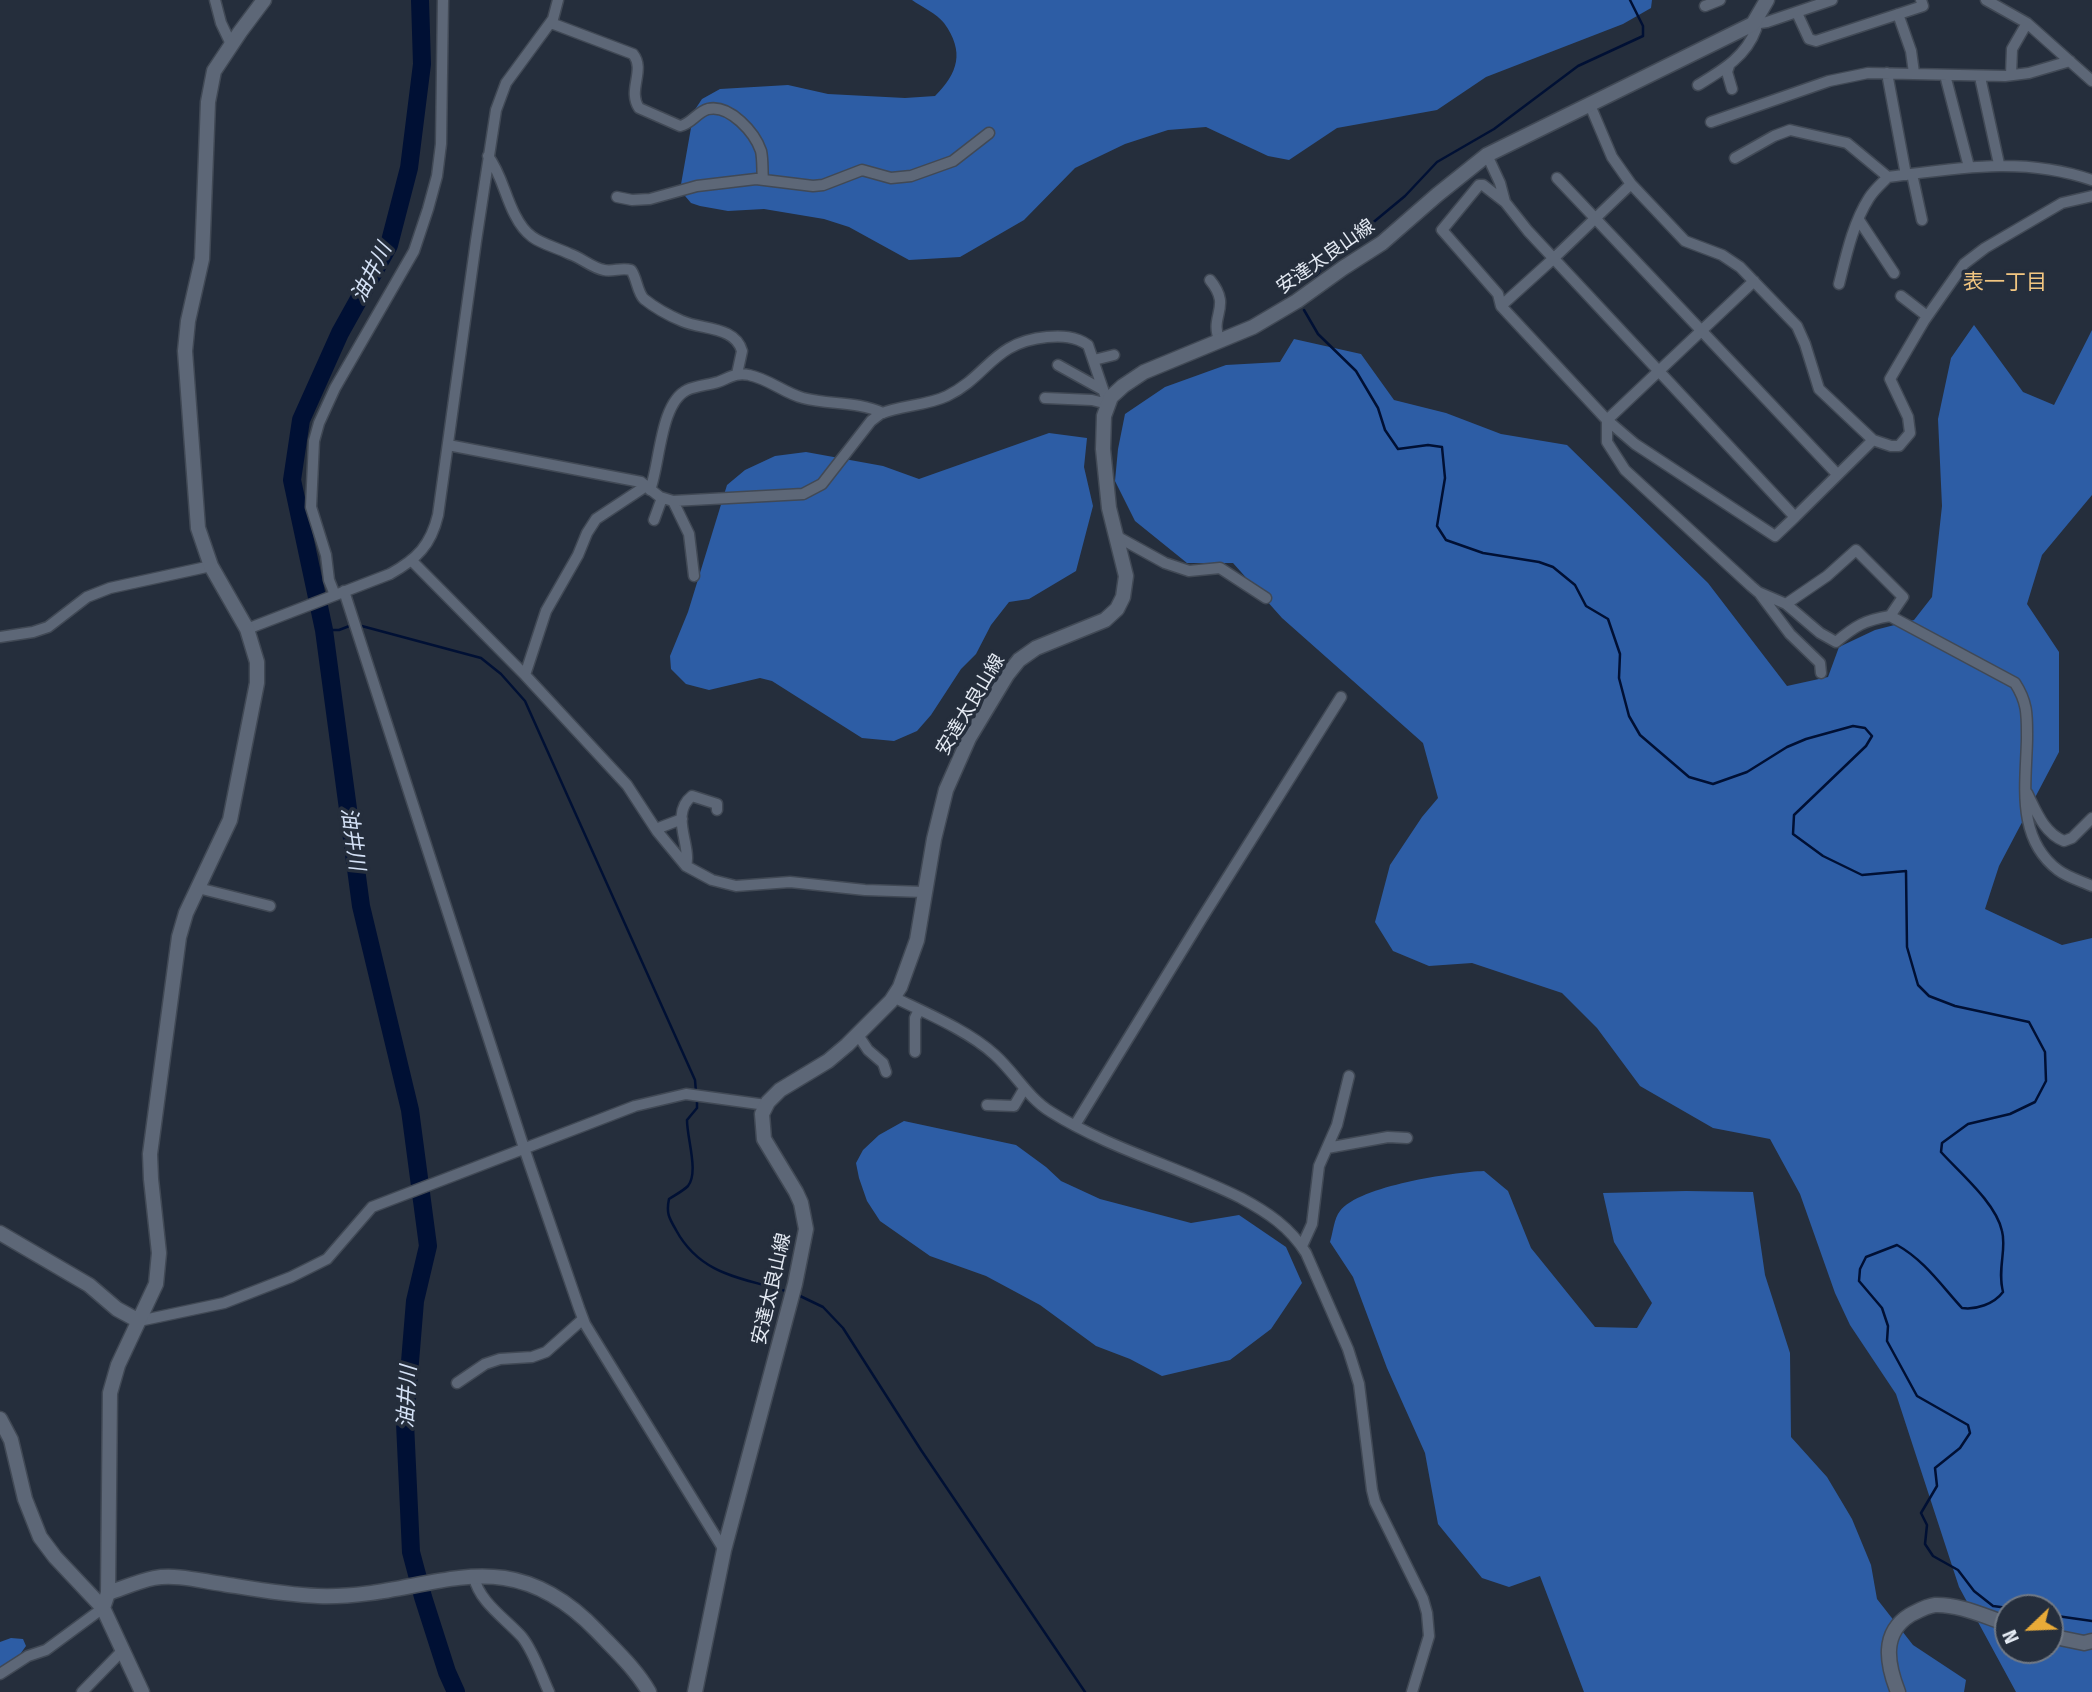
<!DOCTYPE html>
<meta charset="utf-8">
<style>
body{margin:0}
#map{position:relative;width:2092px;height:1692px;overflow:hidden;background:#252e3c;font-family:"Fira Sans",sans-serif}
canvas{display:block}
.north{position:absolute;left:1994px;top:1594px;width:70px;height:70px;box-sizing:border-box;background:#252e3c;border:2px solid #717985;border-radius:50%;rotate:247deg;font-size:19px;font-weight:700;line-height:28px;text-align:center;color:#e4eaf3}
.north::after{content:'';display:block;margin:auto;width:24px;height:32px;background:#e9ab38;clip-path:polygon(50% 0,100% 100%,50% 72%,0 100%)}
</style>
<div id="map">
<canvas width="2092" height="1692"></canvas>
<div class="north">N</div>
</div>
<script>
const context = document.querySelector('canvas').getContext('2d');
context.lineJoin = 'round';
function fillPath(path, color) { context.fillStyle = color; context.fill(path, 'evenodd'); }
function stroke(path, color, width, dash) { context.strokeStyle = color; context.lineWidth = width; context.lineCap = dash ? 'butt' : 'round'; context.setLineDash(dash || []); context.stroke(path); }
function drawText(font, color, halo, rows, align = 'center') {
  context.font = font + ' "Fira Sans","Noto Sans JP",sans-serif'; context.lineWidth = 7; context.setLineDash([]); context.textBaseline = 'middle'; context.strokeStyle = halo; context.fillStyle = color; for (const [text, x, y, turn = 0] of rows) {
    context.save(); context.translate(x, y); context.rotate((+turn || 0) * Math.PI / 180); context.textAlign = isNaN(turn) ? turn : align; if (halo) context.strokeText(text, 0, 0); context.fillText(text, 0, 0); context.restore();
  }
}
const forest = new Path2D(`
 M 912,0 L 1652,0 L 1651,8 L 1623,24 L 1486,77 L 1437,110 L 1337,128 L 1289,160 L 1268,156 L 1206,127 L 1168,130 L 1125,144 L 1075,168 L 1024,220 L 960,257 L 909,260 L 849,227 L 824,219 L 764,209 L 728,211 L 700,206 L 691,203 L 680,190 L 694,111 L 702,99 L 720,89 L 788,85 L 828,94 L 905,98 L 935,96 C 958,73 965,52 944,23 C 937,14 922,7 912,0 Z
 M 1974,325 L 2023,392 L 2054,405 L 2092,330 L 2092,495 L 2042,555 L 2027,604 L 2059,652 L 2059,752 L 1999,866 L 1985,909 L 2062,945 L 2092,938 L 2092,1692 L 2016,1692 L 1959,1587 L 1896,1394 L 1850,1325 L 1835,1293 L 1800,1194 L 1770,1139 L 1713,1128 L 1640,1086 L 1597,1028 L 1562,993 L 1472,963 L 1429,966 L 1393,951 L 1375,922 L 1390,865 L 1422,817 L 1438,798 L 1423,743 L 1282,618 L 1233,563 L 1187,563 L 1135,521 L 1115,481 L 1118,449 L 1125,414 L 1165,387 L 1226,365 L 1280,362 L 1294,339 L 1361,354 L 1394,400 L 1446,413 L 1501,434 L 1567,445 L 1708,583 L 1787,686 L 1828,677 L 1839,647 L 1875,630 L 1914,620 L 1932,597 L 1942,506 L 1938,419 L 1951,358 ZM 2008,1608 L 2050,1608 L 2050,1650 L 2008,1650 Z
 M 1049,433 L 1087,438 L 1084,467 L 1093,506 L 1076,571 L 1029,599 L 1009,602 L 991,625 L 976,654 L 961,669 L 931,715 L 917,731 L 894,741 L 862,738 L 772,681 L 760,678 L 709,690 L 686,684 L 671,669 L 670,656 L 688,612 L 727,485 L 745,470 L 775,456 L 806,452 L 883,466 L 919,479 Z
 M 904,1121 L 1016,1145 L 1046,1167 L 1061,1181 L 1100,1199 L 1191,1223 L 1239,1215 L 1286,1247 L 1302,1283 L 1271,1329 L 1230,1360 L 1162,1376 L 1130,1359 L 1096,1346 L 1040,1305 L 986,1276 L 930,1256 L 880,1221 L 867,1201 L 859,1178 L 856,1163 L 863,1150 L 879,1135 Z
 M 1484,1171 L 1508,1191 L 1531,1248 L 1595,1327 L 1637,1328 L 1652,1303 L 1614,1242 L 1603,1193 L 1686,1191 L 1753,1192 L 1765,1275 L 1790,1353 L 1791,1437 L 1827,1477 L 1852,1519 L 1871,1565 L 1877,1599 L 1913,1645 L 1966,1680 L 1964,1692 L 1584,1692 L 1540,1576 L 1509,1587 L 1482,1578 L 1438,1524 L 1425,1453 L 1387,1368 L 1353,1277 L 1330,1242 C 1333,1233 1334,1218 1340,1211 C 1359,1186 1453,1172 1484,1171 Z
 M 11,1638 L 23,1639 L 26,1646 L 13,1664 L 0,1669 L 0,1642 Z`);
const stream = new Path2D(`
 M 1316,278 L 1323,264 L 1405,196 L 1437,162 L 1494,129 L 1578,66 L 1643,36 L 1643,26 L 1630,0
 M 1304,310 L 1318,334 L 1356,371 L 1378,408 L 1385,430 L 1398,449 L 1428,445 L 1442,447 L 1445,478 L 1437,526 L 1446,540 L 1483,553 L 1539,562 L 1553,567 L 1575,585 L 1586,606 L 1608,619 L 1620,654 L 1619,678 L 1629,716 L 1640,735 L 1689,777 L 1713,784 L 1747,772 L 1787,747 L 1806,739 L 1853,726 L 1865,728 L 1872,736 L 1866,746 L 1794,815 L 1793,834 L 1823,856 L 1862,875 L 1906,871 L 1907,947 L 1918,985 L 1929,996 L 1955,1006 L 2029,1022 L 2045,1052 L 2046,1081 L 2035,1102 L 2010,1114 L 1968,1124 L 1942,1143 L 1941,1152 C 1960,1173 1996,1203 2002,1231 C 2007,1249 1997,1269 2003,1292 C 1994,1304 1976,1310 1962,1308 C 1941,1285 1924,1260 1897,1245 L 1866,1257 L 1860,1269 L 1859,1281 L 1882,1308 L 1888,1326 L 1887,1341 L 1917,1396 L 1968,1425 L 1970,1433 L 1960,1448 L 1935,1468 L 1937,1486 L 1921,1513 L 1927,1525 L 1925,1544 L 1933,1556 L 1958,1570 L 1974,1591 L 1993,1606 L 2008,1608
 M 358,625 L 481,658 L 501,674 L 525,701 L 695,1080 L 696,1092
 M 324,630 L 339,630 L 352,625
 M 697,1099 L 697,1108 L 687,1120 C 687,1139 699,1172 688,1186 C 683,1191 675,1195 669,1199 C 666,1213 669,1218 676,1230 C 701,1276 743,1278 789,1292
 M 798,1295 L 823,1307 L 843,1328 L 921,1450 L 1085,1692
 M 2050,1615 L 2092,1621`);
const river = new Path2D(`
 M 420,0 L 422,64 L 409,168 L 389,245 L 340,333 L 301,420 L 292,480 L 324,630 L 361,906 L 410,1110 L 428,1246 L 415,1301 L 405,1423 L 411,1552 L 423,1597 L 447,1672 L 456,1692`);
const street = new Path2D(`
 M 215,0 L 221,23 L 231,44
 M 1986,0 L 2027,23 L 2092,81
 M 1705,6 L 1720,0
 M 1797,13 L 1809,39 L 1816,41 L 1923,6 L 1921,0
 M 1898,14 L 1911,51 L 1914,73
 M 551,23 L 633,54 C 646,70 627,90 639,108 L 680,126 C 691,124 697,112 708,109 C 730,104 755,133 761,151 C 763,160 762,170 763,179
 M 1729,66 L 1727,72 L 1732,89
 M 1887,73 L 1906,175
 M 1945,75 L 1969,167
 M 2011,75 L 2012,49 L 2027,23
 M 1980,77 L 1999,164
 M 1698,85 C 1721,71 1746,57 1756,29 L 1753,24 L 1767,22 L 1832,0
 M 1711,122 L 1829,81 L 1868,73 L 2005,76 L 2029,73 L 2070,61
 M 1487,155 L 1500,183 L 1505,202 L 1528,231 L 1795,517 L 1873,440 L 1819,389 L 1805,344 L 1797,326 L 1740,267 L 1722,255 L 1685,241 L 1631,184 L 1612,157 L 1590,105
 M 488,156 C 501,173 505,196 515,215 C 529,243 544,242 570,254 C 582,258 592,268 604,270 C 614,272 621,267 631,270 C 637,278 637,292 644,299 C 654,307 670,316 682,321 C 702,330 735,326 742,351 L 737,374
 M 1735,158 L 1774,136 L 1790,130 L 1847,143 L 1888,177 C 1958,168 2023,156 2092,180
 M 1912,174 L 1922,220
 M 1557,178 L 1837,474
 M 617,197 L 632,200 L 650,199 L 697,186 L 756,179 L 813,186 L 823,185 L 862,170 L 891,178 L 911,176 L 953,161 L 989,133
 M 1505,202 L 1483,185 L 1479,185 L 1442,230 L 1498,294 L 1501,306 L 1553,259 L 1631,184
 M 1859,220 L 1894,273
 M 1210,280 C 1233,308 1208,315 1220,342
 M 1754,281 L 1607,420 L 1607,442 L 1625,470 L 1751,586 L 1758,592 L 1786,604 L 1827,576 L 1856,550 L 1903,597 L 1890,616 C 1865,620 1855,626 1836,642 L 1820,633 L 1786,604
 M 1839,284 C 1846,256 1853,223 1869,198 C 1874,190 1881,184 1888,177
 M 1901,296 L 1927,316
 M 1501,306 L 1607,420 L 1635,444 L 1775,536 L 1795,517
 M 1094,360 L 1114,355
 M 1058,365 L 1103,390
 M 1045,398 L 1092,400 L 1108,404
 M 1873,440 L 1891,446 L 1899,446 L 1910,433 L 1908,417 L 1890,379 L 1924,321 L 1964,264 L 1985,248 L 2062,203 L 2092,196
 M 448,445 L 641,482 L 660,497 L 673,501 L 803,494 L 822,484 L 871,421 L 880,414 C 901,405 926,406 947,396 C 988,376 993,342 1047,337 C 1062,336 1075,336 1088,345 L 1108,404
 M 650,490 C 660,464 660,403 687,390 C 696,386 708,385 718,382 C 729,378 736,372 749,375 C 769,379 784,393 803,398 C 830,405 857,401 883,413
 M 673,501 L 689,534 L 694,576
 M 654,520 L 662,498
 M 1116,536 L 1165,563 L 1189,571 L 1220,568 L 1266,598
 M 412,561 L 525,675 L 627,785 L 657,831 L 686,866 L 712,880 L 736,886 L 790,882 L 865,890 L 924,892
 M 344,591 L 524,1148 L 579,1308 L 585,1324 L 724,1550
 M 1760,594 L 1790,634 L 1820,663 L 1821,673
 M 335,595 L 329,580 L 326,555 L 311,507 L 314,441 L 319,423 L 335,388 L 414,251 L 428,209 L 437,176 L 441,144 L 443,0
 M 1890,616 L 2015,683 C 2028,703 2027,716 2027,739 C 2026,785 2016,838 2058,870 C 2067,877 2081,881 2092,886
 M 247,629 L 390,574 C 417,559 431,545 438,515 L 476,241 L 496,110 L 506,83 L 553,19 L 558,0
 M 0,637 L 33,632 L 48,627 L 87,597 L 110,588 L 211,566
 M 525,675 L 546,611 L 578,555 L 587,533 L 596,519 L 646,486
 M 2027,793 C 2036,811 2044,833 2064,841 L 2072,838 L 2092,818
 M 656,829 L 682,819
 M 686,866 C 692,846 669,814 692,796 L 717,804 L 717,810
 M 198,888 L 270,906
 M 893,997 C 926,1013 969,1031 995,1055 C 1015,1073 1028,1098 1051,1112 C 1110,1149 1179,1167 1241,1198 C 1267,1212 1290,1227 1306,1253 L 1348,1349 L 1359,1384 L 1372,1490 L 1375,1502 L 1423,1599 L 1427,1613 L 1429,1636 L 1412,1692
 M 858,1035 L 868,1050 L 883,1063 L 886,1072
 M 915,1052 L 915,1018 L 919,1010
 M 987,1105 L 1014,1106 L 1024,1089
 M 1075,1125 L 1202,918 L 1341,697
 M 1327,1148 L 1388,1137 L 1407,1138
 M 1302,1246 L 1312,1224 L 1319,1166 L 1337,1125 L 1349,1076
 M 139,1321 L 224,1303 L 291,1277 L 327,1259 L 372,1207 L 635,1106 L 686,1094 L 766,1105
 M 457,1383 L 485,1364 L 500,1359 L 532,1357 L 546,1352 L 583,1319
 M 474,1577 C 479,1602 506,1619 522,1637 C 534,1652 541,1675 549,1692
 M 0,1674 L 28,1656 L 46,1650 L 103,1608
 M 82,1692 L 122,1651`);
const secondary = new Path2D(`
 M 0,1233 L 89,1285 L 117,1309 L 139,1321
 M 0,1419 L 11,1440 L 25,1499 L 40,1537 L 55,1557 L 103,1608 L 142,1692
 M 108,1593 C 123,1588 139,1581 154,1578 C 176,1574 201,1581 223,1584 C 254,1589 286,1595 318,1596 C 428,1600 501,1531 597,1631 C 615,1650 636,1669 649,1692
 M 103,1608 L 108,1593 L 110,1393 L 118,1365 L 156,1284 L 159,1253 L 151,1179 L 150,1154 L 179,937 L 186,913 L 230,820 L 257,683 L 257,662 L 247,629 L 211,566 L 198,528 L 185,351 L 188,321 L 202,259 L 208,102 L 214,71 L 240,32 L 264,0
 M 2050,1636 L 2084,1643 L 2092,1641
 M 695,1692 L 724,1550 L 795,1284 L 806,1229 L 801,1203 L 796,1192 L 764,1139 L 762,1114 L 768,1102 L 780,1090 L 828,1061 L 847,1045 L 891,1001 L 900,987 L 917,940 L 934,839 L 946,790 L 969,738 L 1007,675 L 1019,660 L 1036,648 L 1105,620 L 1117,609 L 1123,597 L 1126,576 L 1109,508 L 1103,449 L 1104,416 L 1111,397 L 1123,386 L 1144,372 L 1253,327 L 1297,301 L 1343,268 L 1382,243 L 1437,195 L 1487,155 L 1753,24 L 1767,0
 M 1898,1692 C 1887,1664 1881,1633 1910,1615 C 1918,1611 1926,1606 1935,1605 C 1959,1604 1986,1617 2008,1624`);
const streetNames = [
 ["安達太良山線",1326,257,-35],
 ["安達太良山線",971,705,-59],
 ["安達太良山線",772,1289,-77]
];
const waterNames = [
 ["油井川",372,273,-63],
 ["油井川",352,839,82],
 ["油井川",408,1397,-87]
];
const neighbourhoodNames = [
 ["表一丁目",2005,283]
];
fillPath(forest, '#2d5da5');
stroke(stream, '#001034', 2.5);
stroke(river, '#001034', 18);
stroke(street, '#414955', 13);
stroke(secondary, '#414955', 17);
stroke(street, '#5d6777', 10);
stroke(secondary, '#5d6777', 14);
drawText('19px', '#e4eaf3', '#252e3c', streetNames);
drawText('italic 21px', '#d4e1f6', '#252e3c', waterNames);
drawText('21px', '#f2c681', '#252e3c', neighbourhoodNames);
</script>
